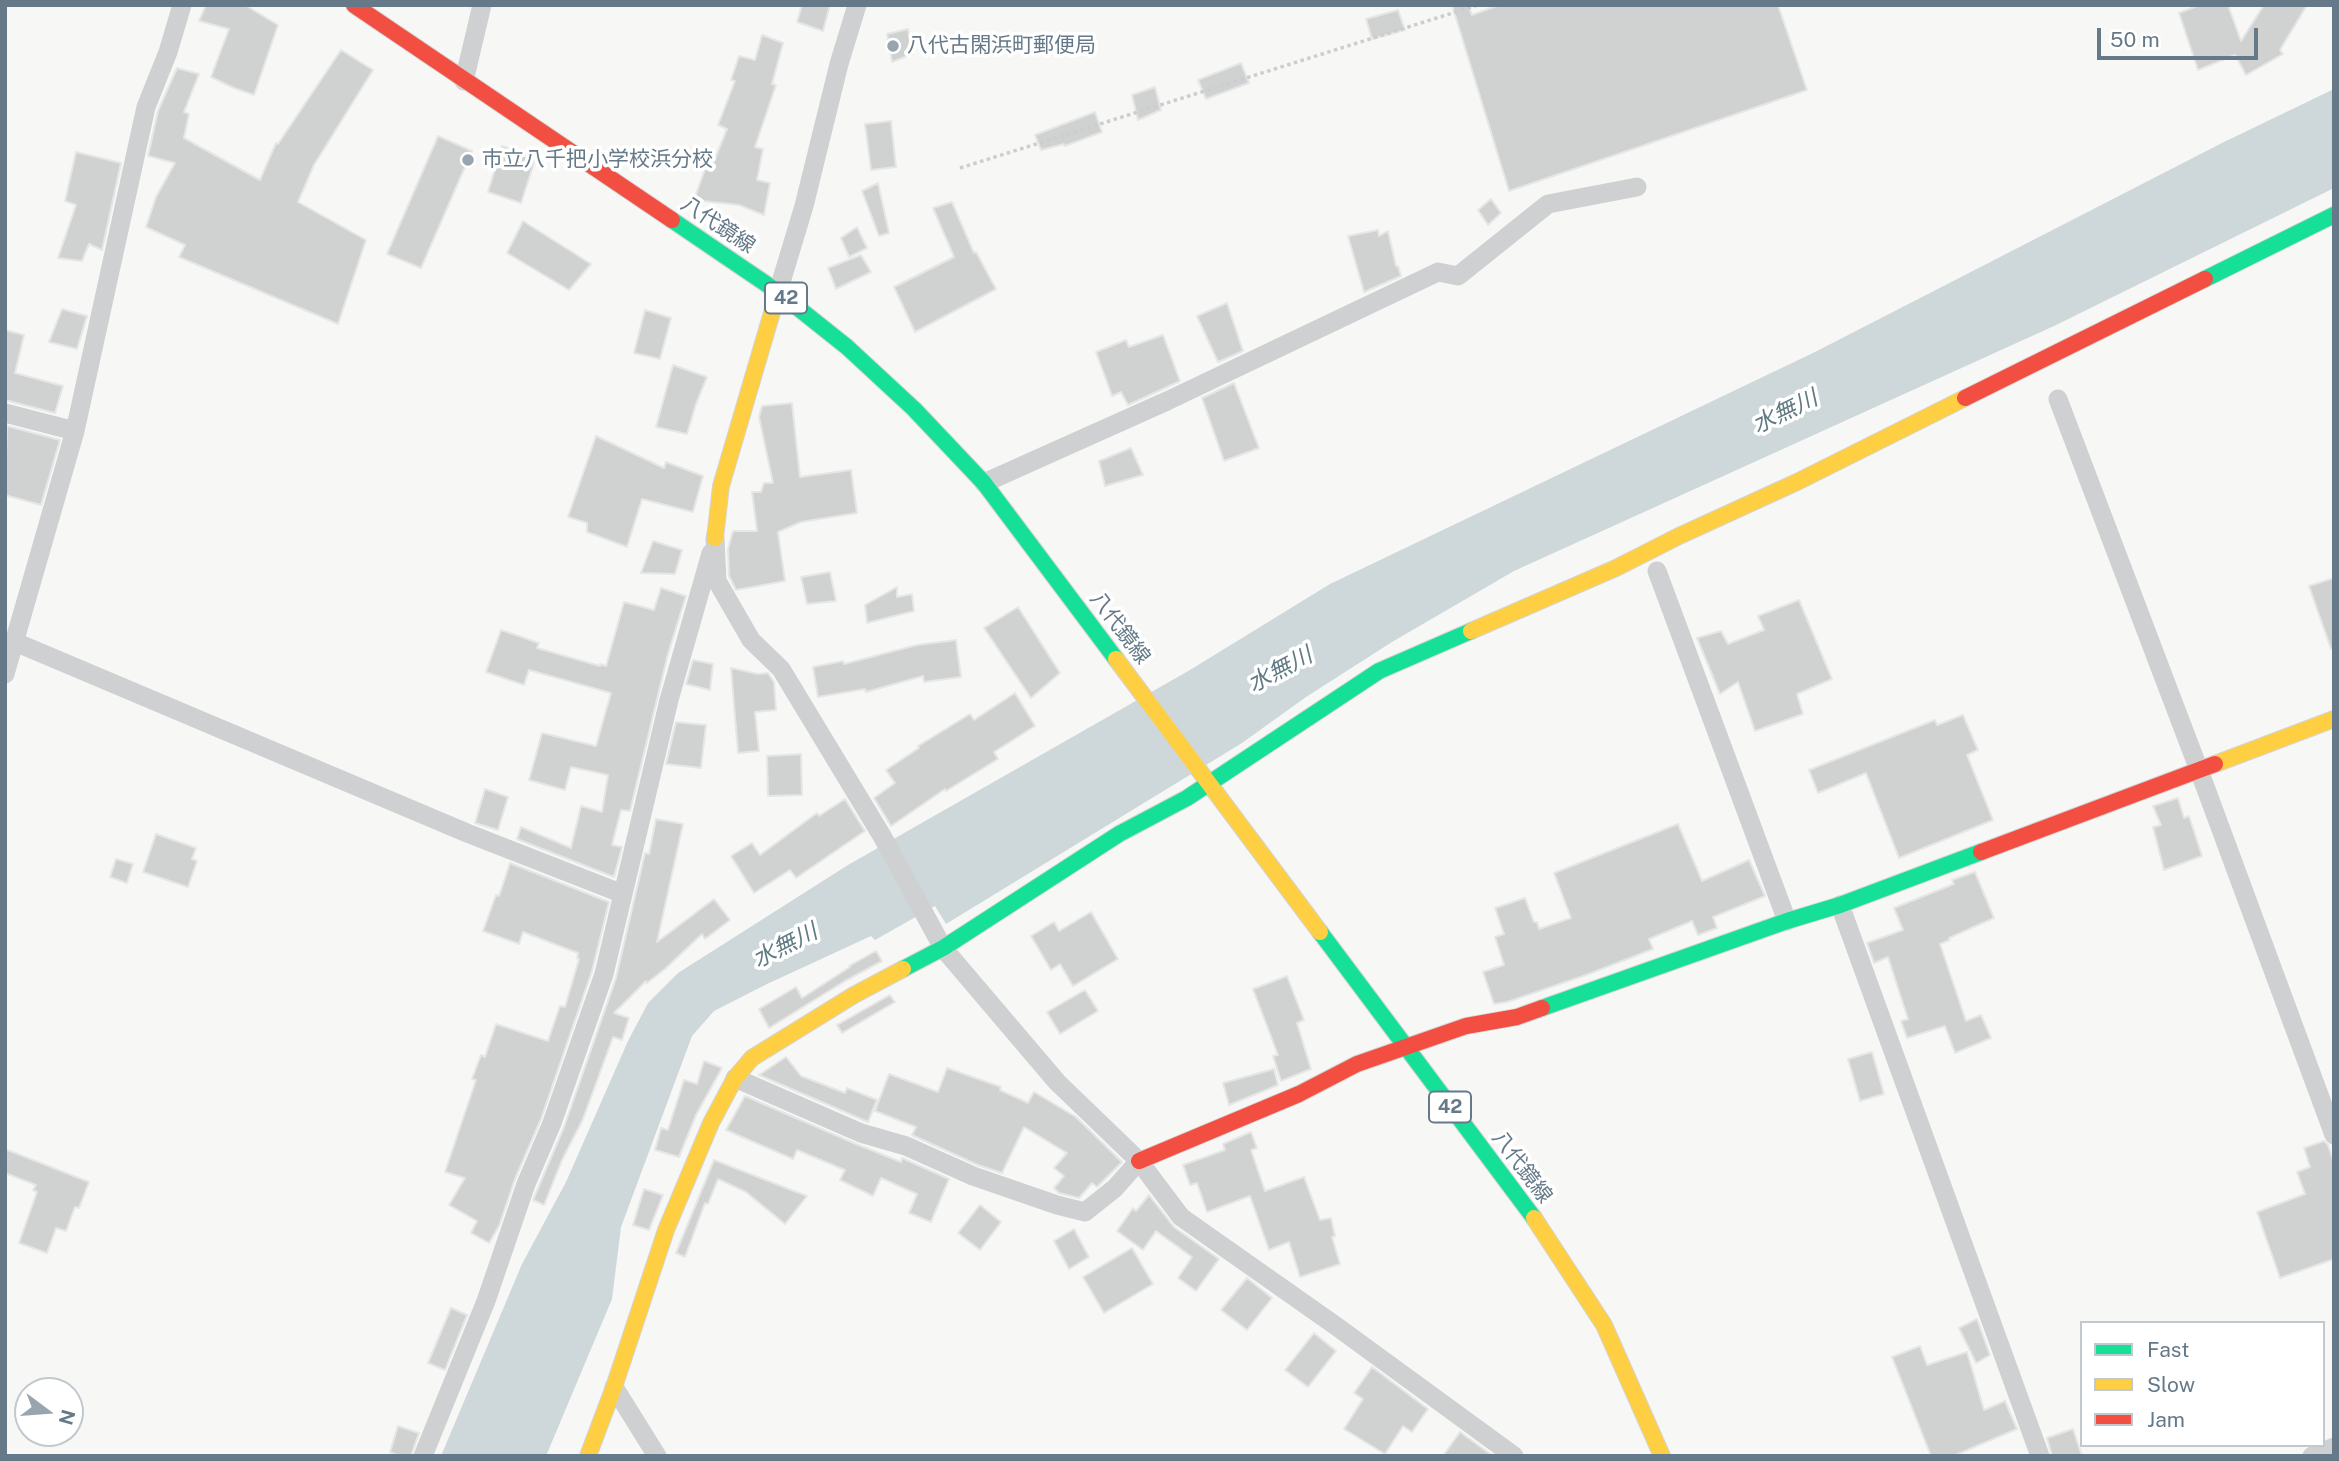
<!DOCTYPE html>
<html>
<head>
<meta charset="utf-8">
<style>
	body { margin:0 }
	#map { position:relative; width:2339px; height:1461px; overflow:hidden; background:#f7f7f6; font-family:"Public Sans",sans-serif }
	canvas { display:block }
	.frame { position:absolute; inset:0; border:7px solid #657988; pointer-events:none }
	.legend { position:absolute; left:2080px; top:1321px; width:245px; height:126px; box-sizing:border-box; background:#fff; border:2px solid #c1c9cf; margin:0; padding:9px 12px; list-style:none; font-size:21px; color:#657988 }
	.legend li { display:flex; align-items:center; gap:14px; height:35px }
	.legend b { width:35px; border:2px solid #c1c9cf }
	.north { position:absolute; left:14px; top:1377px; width:70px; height:70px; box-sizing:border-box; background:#fff; border:2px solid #c1c9cf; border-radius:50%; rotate:106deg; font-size:19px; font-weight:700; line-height:28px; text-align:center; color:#657988 }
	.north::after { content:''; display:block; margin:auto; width:24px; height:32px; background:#98a5ae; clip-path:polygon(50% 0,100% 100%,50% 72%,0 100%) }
	.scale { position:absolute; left:2097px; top:28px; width:161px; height:32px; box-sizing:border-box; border:4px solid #657988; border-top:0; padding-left:9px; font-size:21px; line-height:24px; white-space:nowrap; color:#657988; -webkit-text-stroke:5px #fff; paint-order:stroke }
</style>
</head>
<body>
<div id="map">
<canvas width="2339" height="1461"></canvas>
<div class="frame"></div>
<ul class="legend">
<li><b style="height:9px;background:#16e098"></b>Fast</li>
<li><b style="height:9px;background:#ffcf43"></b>Slow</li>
<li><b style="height:9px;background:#f24e42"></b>Jam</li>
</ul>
<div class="north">N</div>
<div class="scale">50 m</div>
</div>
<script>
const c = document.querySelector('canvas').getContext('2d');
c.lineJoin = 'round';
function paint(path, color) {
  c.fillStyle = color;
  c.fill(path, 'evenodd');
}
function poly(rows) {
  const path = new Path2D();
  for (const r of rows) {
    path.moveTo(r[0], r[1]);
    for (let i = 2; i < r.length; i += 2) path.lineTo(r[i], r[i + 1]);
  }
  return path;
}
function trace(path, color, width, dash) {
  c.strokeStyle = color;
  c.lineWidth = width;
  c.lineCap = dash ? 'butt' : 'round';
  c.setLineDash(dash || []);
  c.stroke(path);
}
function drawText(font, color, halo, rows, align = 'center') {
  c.font = font + ' "Public Sans","Noto Sans JP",sans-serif';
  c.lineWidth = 7;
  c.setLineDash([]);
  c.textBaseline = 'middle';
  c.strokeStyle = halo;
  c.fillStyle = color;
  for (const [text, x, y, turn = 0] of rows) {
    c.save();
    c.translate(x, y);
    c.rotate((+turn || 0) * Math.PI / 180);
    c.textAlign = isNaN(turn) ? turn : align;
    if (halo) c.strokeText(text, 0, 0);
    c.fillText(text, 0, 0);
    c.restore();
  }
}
paint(poly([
	[2334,89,2334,188,2054,326,1514,571,1392,642,1306,697,1242,743,946,924,935,906,875,940,871,936,767,984,714,1011,692,1036,621,1227,612,1299,546,1456,441,1456,522,1264,566,1182,628,1041,648,1003,678,973,848,865,1190,670,1330,584,1815,352,2222,143]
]), '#ced7d9');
const building = poly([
	[206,5,245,5,278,25,254,95,234,88,211,77,229,29,199,21,206,5],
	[802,5,830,5,823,31,797,22,802,5],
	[1452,5,1468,5,1472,15,1499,5,1778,5,1807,90,1509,191,1452,5],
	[2200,5,2228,5,2241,41,2264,5,2307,5,2280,50,2283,54,2246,75,2235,55,2198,70,2179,13,2200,5],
	[1398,10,1405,30,1372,39,1366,19,1398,10],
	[908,29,913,54,892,62,887,34,908,29],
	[762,35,783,43,772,84,776,85,755,147,763,149,757,180,770,183,764,215,739,205,694,200,705,169,710,171,727,129,718,125,735,81,731,80,739,56,755,60,762,35],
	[341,50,373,70,314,165,298,202,366,240,338,324,179,257,185,245,146,227,156,197,175,163,148,156,158,111,177,68,199,74,184,112,189,114,184,138,260,180,276,143,278,144,341,50],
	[1241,63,1249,83,1206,99,1198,80,1241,63],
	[1155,87,1161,110,1138,120,1132,95,1155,87],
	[1095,112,1102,132,1065,146,1064,144,1041,150,1035,135,1095,112],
	[891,121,896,167,871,170,865,124,891,121],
	[438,136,472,151,421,268,387,254,438,136],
	[502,146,536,157,521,203,488,192,502,146],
	[76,152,121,163,102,250,89,244,82,261,58,258,76,205,65,201,76,152],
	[878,183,889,233,879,236,862,191,878,183],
	[1491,199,1501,213,1488,225,1478,210,1491,199],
	[952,202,974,253,976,252,996,289,915,332,894,287,954,257,933,208,952,202],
	[523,221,591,264,569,290,507,253,523,221],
	[857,227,867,248,849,257,841,238,857,227],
	[1378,230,1379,236,1388,231,1396,266,1398,266,1401,276,1364,292,1348,236,1378,230],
	[861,255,871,272,836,289,828,268,861,255],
	[1227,303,1243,351,1218,362,1197,316,1227,303],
	[62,309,87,316,77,349,49,342,62,309],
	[645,310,671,318,660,359,634,353,645,310],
	[5,330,24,335,15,373,63,386,55,413,5,400,5,330],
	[1163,335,1180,381,1128,405,1121,392,1112,396,1096,352,1126,340,1129,347,1163,335],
	[673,365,707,377,696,404,687,434,656,427,673,365],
	[1234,383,1259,448,1224,461,1202,398,1234,383],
	[792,403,800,477,851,470,857,513,801,522,778,532,785,581,736,590,729,576,728,549,733,531,757,531,752,492,761,492,764,483,773,483,759,417,762,406,792,403],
	[7,426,60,440,41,505,5,495,7,426],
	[596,436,664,468,666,462,703,476,693,512,642,499,627,547,587,532,587,523,568,517,596,436],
	[1131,448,1143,475,1105,486,1099,461,1131,448],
	[653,541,682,550,675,574,641,573,653,541],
	[830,572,836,601,807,604,801,577,830,572],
	[2334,578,2334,648,2331,649,2309,586,2334,578],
	[897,587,897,597,912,594,914,611,867,623,865,605,897,587],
	[661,588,686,596,668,654,630,811,621,810,612,845,622,847,614,877,517,839,521,827,571,848,581,806,602,812,608,775,571,767,565,790,529,780,542,733,596,746,611,693,529,670,524,685,486,672,501,630,539,643,537,648,600,666,600,664,606,666,624,602,654,610,661,588],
	[1799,600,1832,679,1797,694,1803,714,1755,731,1738,682,1720,694,1697,638,1721,631,1728,644,1764,630,1758,616,1799,600],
	[1018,607,1060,673,1031,698,984,628,1018,607],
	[956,640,961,677,924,682,923,676,866,692,865,689,818,697,813,667,843,661,844,664,917,645,956,640],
	[693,660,713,664,710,690,686,684,693,660],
	[731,668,758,674,768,673,774,682,776,710,755,712,759,751,738,753,731,668],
	[1015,693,1035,726,994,752,998,759,946,791,945,789,891,826,874,798,895,783,886,770,919,748,918,746,970,714,974,720,1015,693],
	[1963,715,1978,750,1967,755,1993,820,1899,858,1866,773,1818,793,1809,770,1935,720,1937,725,1963,715],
	[676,722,706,725,701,768,666,764,676,722],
	[801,754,802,795,768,796,767,756,801,754],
	[485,789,508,797,498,830,475,823,485,789],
	[2178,798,2184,818,2189,816,2202,856,2164,870,2153,827,2161,825,2153,806,2178,798],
	[845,799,865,831,796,878,790,870,754,893,731,856,752,843,760,855,817,813,819,816,845,799],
	[656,819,683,824,657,942,714,899,730,920,705,939,702,934,665,969,647,983,646,981,614,1013,629,1018,622,1040,613,1037,583,1119,562,1160,544,1205,533,1200,564,1127,616,978,645,853,649,854,656,819],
	[1678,824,1702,881,1749,860,1765,896,1713,917,1717,928,1698,935,1692,921,1649,939,1653,949,1586,975,1507,1002,1494,1004,1483,972,1504,965,1495,937,1504,934,1495,908,1525,898,1534,922,1537,922,1539,929,1571,918,1554,873,1678,824],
	[156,834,196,848,192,859,197,861,188,887,143,872,156,834],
	[116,859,133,864,127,883,110,877,116,859],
	[510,863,609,902,592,971,541,1119,515,1179,499,1226,489,1243,471,1233,477,1221,449,1205,465,1178,445,1172,476,1080,472,1079,481,1055,485,1057,496,1024,548,1041,560,1006,565,1007,579,959,577,958,578,953,523,932,519,944,483,931,496,895,499,896,510,863],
	[1975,872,1994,918,1949,938,1950,940,1940,944,1966,1021,1981,1015,1991,1038,1955,1053,1945,1026,1907,1038,1901,1021,1908,1019,1888,957,1874,963,1867,943,1903,930,1894,908,1954,884,1952,880,1975,872],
	[1091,912,1118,959,1073,986,1060,964,1051,970,1031,936,1054,922,1059,931,1091,912],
	[876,951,882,961,845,981,769,1028,759,1009,796,987,802,998,850,967,849,966,876,951],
	[1287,976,1304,1020,1297,1023,1311,1069,1281,1081,1273,1056,1278,1055,1253,989,1287,976],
	[1085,990,1098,1011,1060,1034,1047,1012,1085,990],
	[890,995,895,1002,842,1033,837,1025,890,995],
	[1872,1052,1884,1094,1860,1101,1848,1059,1872,1052],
	[786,1057,801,1076,845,1093,847,1088,877,1100,868,1122,759,1075,786,1057],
	[704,1061,722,1068,696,1115,679,1157,655,1150,661,1128,668,1130,684,1080,697,1084,704,1061],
	[947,1068,1001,1087,1000,1090,1028,1103,1034,1092,1076,1117,1122,1162,1097,1187,1092,1183,1079,1198,1059,1193,1054,1188,1064,1176,1054,1168,1067,1153,1024,1127,1002,1173,978,1165,912,1135,916,1127,875,1111,889,1074,938,1092,947,1068],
	[1274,1069,1278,1085,1229,1105,1223,1083,1274,1069],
	[745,1096,856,1144,901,1162,902,1158,949,1179,931,1222,909,1213,917,1194,881,1178,873,1196,840,1180,845,1170,797,1150,793,1159,726,1130,745,1096],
	[1251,1132,1257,1148,1251,1150,1265,1191,1304,1177,1320,1220,1331,1218,1335,1236,1332,1237,1340,1264,1300,1277,1289,1242,1269,1250,1250,1196,1207,1212,1197,1183,1190,1185,1183,1165,1225,1150,1223,1144,1251,1132],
	[2324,1141,2328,1145,2334,1163,2334,1259,2280,1278,2257,1212,2305,1194,2297,1172,2310,1167,2304,1148,2324,1141],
	[5,1149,89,1182,79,1208,75,1207,66,1231,56,1228,47,1253,19,1243,37,1192,33,1190,36,1185,5,1173,5,1149],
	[714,1160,807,1196,785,1224,746,1192,718,1179,708,1204,705,1203,685,1257,676,1253,714,1160],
	[644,1189,663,1195,649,1230,633,1225,644,1189],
	[1149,1195,1174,1227,1219,1259,1196,1291,1178,1278,1192,1257,1156,1231,1143,1250,1117,1231,1133,1208,1136,1211,1149,1195],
	[980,1205,1001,1222,980,1250,958,1233,980,1205],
	[1074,1229,1089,1257,1069,1269,1054,1241,1074,1229],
	[1132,1248,1153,1284,1104,1313,1083,1277,1132,1248],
	[1247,1278,1272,1298,1247,1330,1221,1310,1247,1278],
	[451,1308,467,1315,445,1370,428,1363,451,1308],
	[1977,1319,1990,1355,1976,1363,1959,1328,1977,1319],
	[1314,1333,1336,1351,1308,1387,1285,1370,1314,1333],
	[1920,1346,1927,1365,1967,1352,1984,1410,2005,1401,2017,1429,1953,1456,1931,1456,1892,1357,1920,1346],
	[1372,1367,1428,1409,1412,1432,1403,1426,1385,1454,1344,1429,1363,1399,1354,1393,1372,1367],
	[398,1426,419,1433,411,1456,400,1456,390,1452,398,1426],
	[2073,1429,2082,1456,2052,1456,2047,1438,2073,1429],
	[1460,1432,1493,1456,1443,1456,1460,1432]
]);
paint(building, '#d0d2d2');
trace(building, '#e6e6e6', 2);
const fast = poly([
	[672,220,778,292,847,347,914,409,984,483,1116,659],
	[2205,279,2334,215],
	[1320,932,1534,1218],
	[903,969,943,948,1119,834,1187,798,1379,671,1471,631],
	[1542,1008,1787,921,1840,905,1981,852]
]);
const slow = poly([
	[715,538,721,486,778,292],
	[1471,631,1616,568,1679,536,1797,482,1965,398],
	[1116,659,1320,932],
	[2215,764,2334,719],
	[1534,1218,1604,1325,1662,1456],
	[588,1456,614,1387,666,1230,711,1123,735,1078,752,1058,854,995,903,969]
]);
const jam = poly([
	[354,5,672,220],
	[1965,398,2205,279],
	[1981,852,2215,764],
	[1139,1161,1299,1094,1357,1064,1466,1026,1517,1017,1542,1008]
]);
trace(fast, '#d3d5d5', 18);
trace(slow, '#d3d5d5', 18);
trace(jam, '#d3d5d5', 18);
trace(poly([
	[960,168,1478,5]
]), '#cccdce', 3.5, [3.5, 3.5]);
trace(poly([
	[464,81,482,5],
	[778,292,804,206,839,64,857,5],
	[2058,399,2199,770,2334,1135],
	[5,413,75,431],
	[984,483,1167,401,1438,272,1458,276,1548,204,1637,187],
	[715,538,717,581,751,640,781,669,882,836,943,948,1057,1082,1139,1161,1181,1217,1336,1326,1514,1456],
	[1657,571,1787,921],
	[15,642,467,833,623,894],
	[5,674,75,431,146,107,168,52,182,5],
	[1840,905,2040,1456],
	[735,1078,861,1133,906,1146,973,1176,1057,1205,1085,1212,1115,1188,1139,1161],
	[614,1387,657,1456],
	[423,1456,486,1301,526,1184,552,1123,604,974,669,700,711,553],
	[2312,1456,2334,1447]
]), '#cfd0d1', 19);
trace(fast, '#16e098', 16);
trace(slow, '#ffcf43', 16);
trace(jam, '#f24e42', 16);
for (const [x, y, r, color] of [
	[893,46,7,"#98a5ae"],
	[468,160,7,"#98a5ae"]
]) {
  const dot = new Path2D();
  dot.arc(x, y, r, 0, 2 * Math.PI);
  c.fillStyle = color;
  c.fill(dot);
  trace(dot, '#fff', 2.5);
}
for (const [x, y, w] of [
	[786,298,42],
	[1450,1107,42]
]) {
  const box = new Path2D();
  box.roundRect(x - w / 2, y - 15.5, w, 31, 5);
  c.fillStyle = '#fff';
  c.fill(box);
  trace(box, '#657988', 2);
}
drawText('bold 19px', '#657988', null, [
	["42",786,298],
	["42",1450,1107]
]);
drawText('21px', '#657988', '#fff', [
	["八代古閑浜町郵便局",907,46],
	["市立八千把小学校浜分校",482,160]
], 'left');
drawText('21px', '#657988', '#fff', [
	["八代鏡線",718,225,34],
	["八代鏡線",1120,628,53],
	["八代鏡線",1522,1167,53]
]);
drawText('italic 23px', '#607b84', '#fff', [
	["水無川",1785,412,-26],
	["水無川",1280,670,-28],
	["水無川",785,946,-27]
]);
</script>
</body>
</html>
